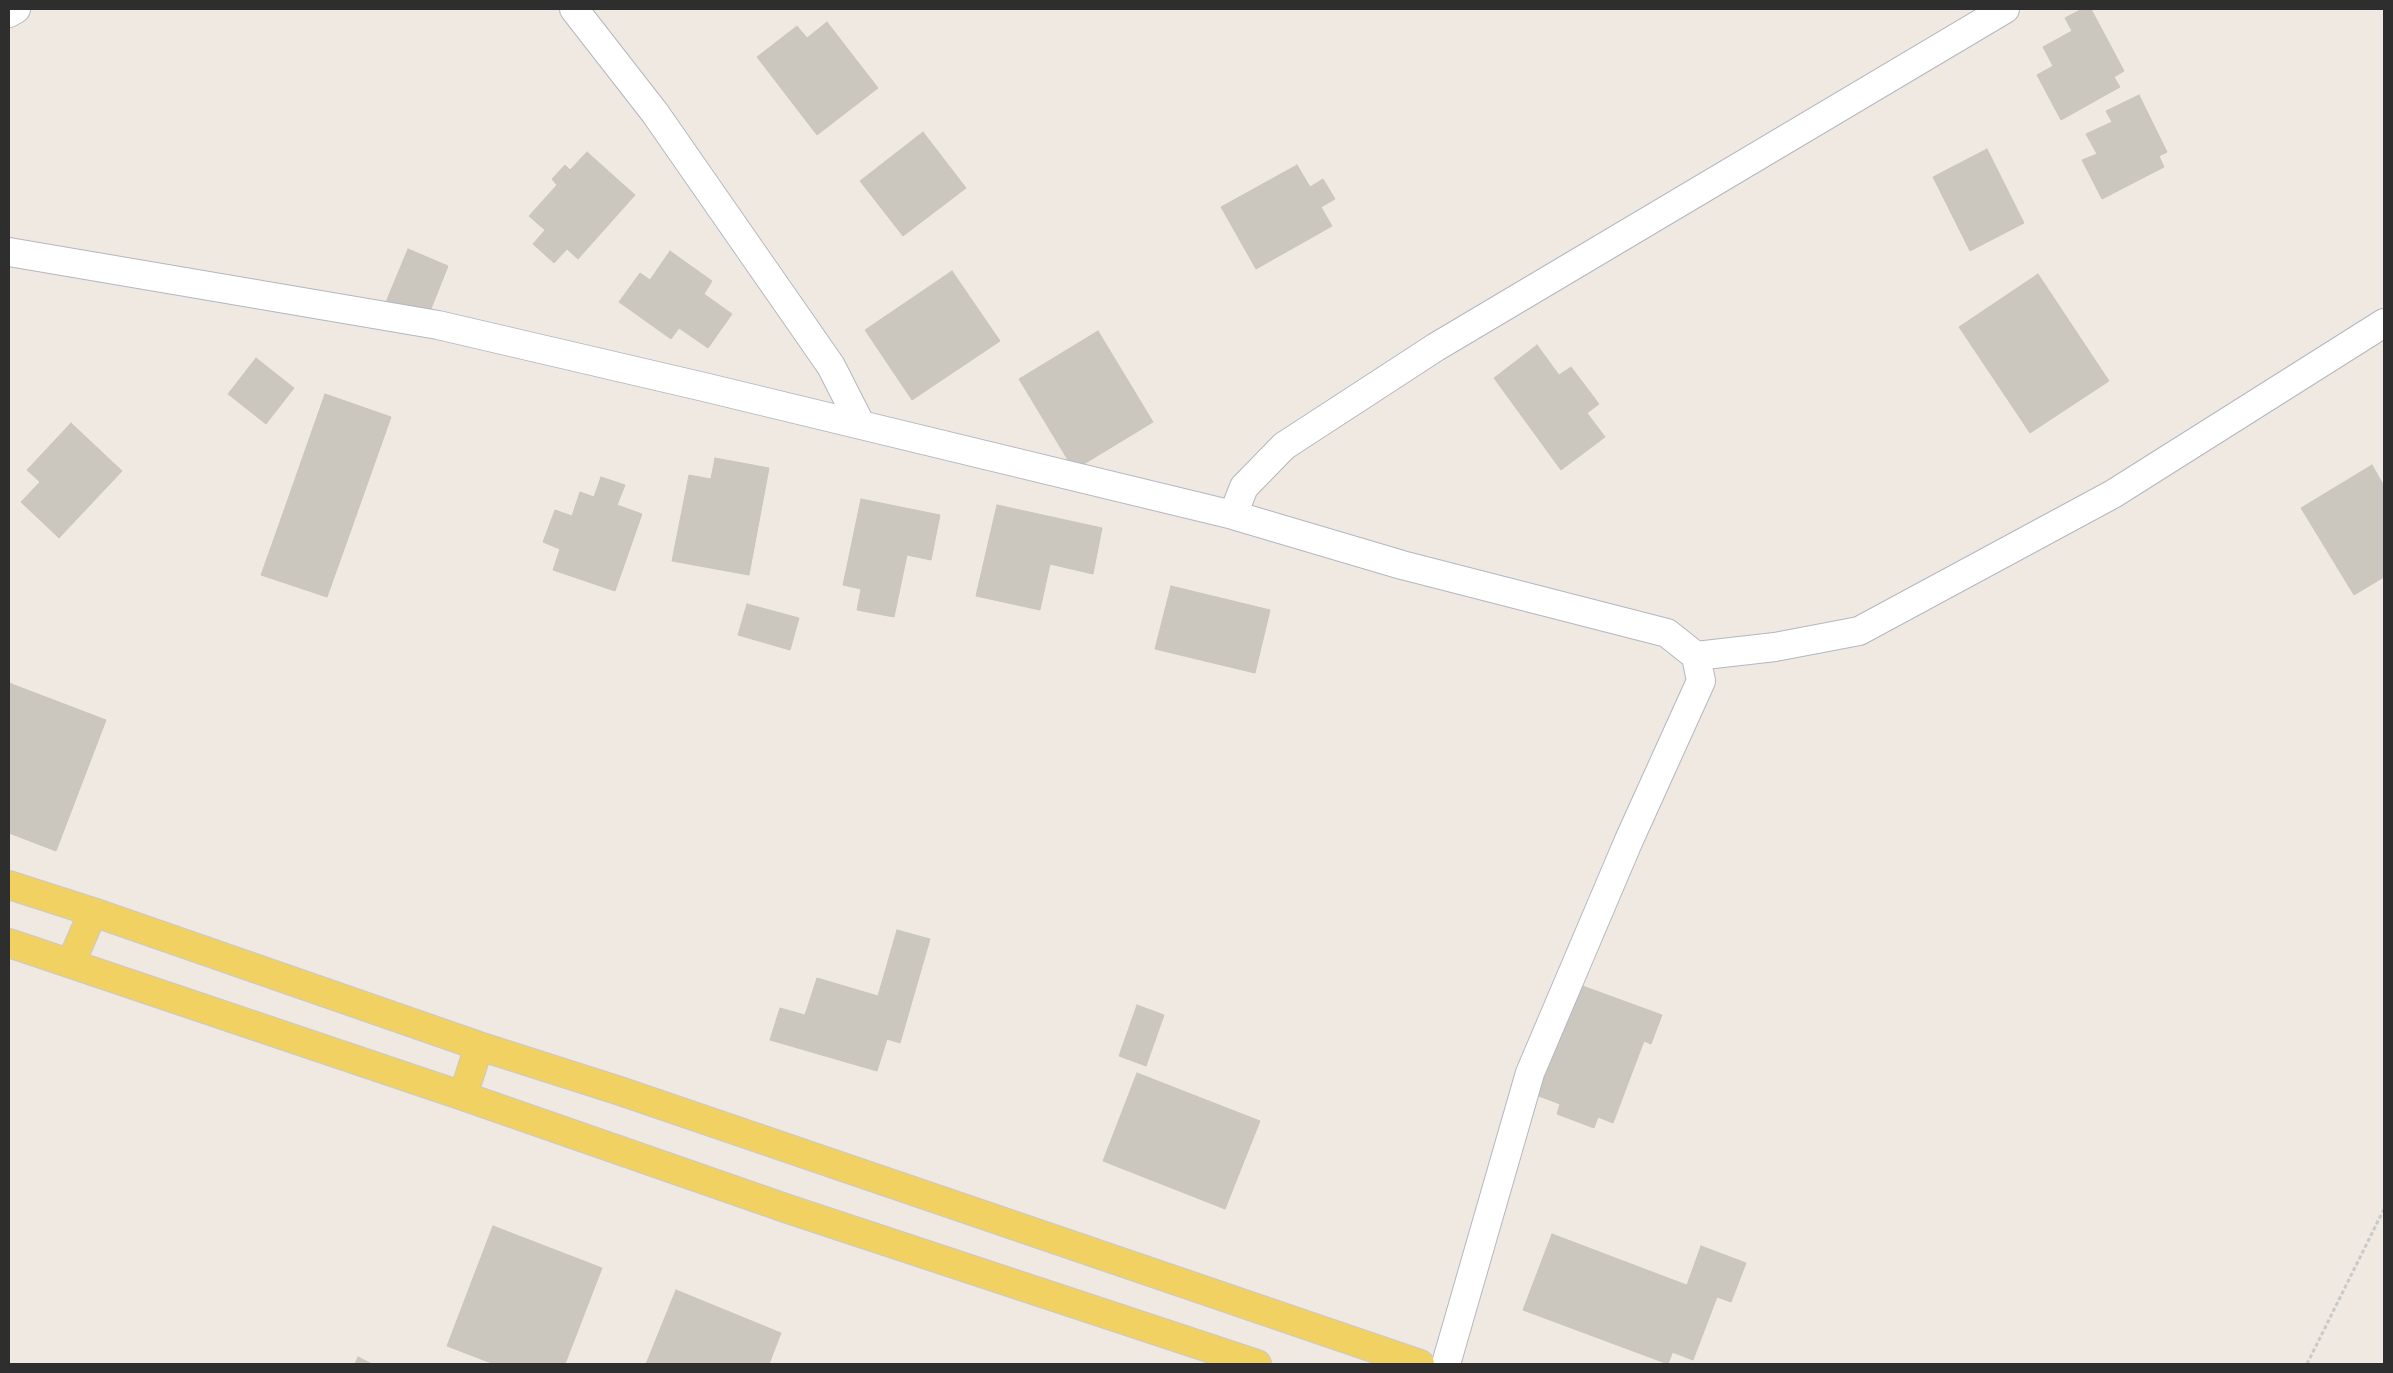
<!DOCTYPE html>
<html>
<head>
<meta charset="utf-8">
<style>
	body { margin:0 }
	#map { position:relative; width:2393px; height:1373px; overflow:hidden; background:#efe9e1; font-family:Figtree,sans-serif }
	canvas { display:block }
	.frame { position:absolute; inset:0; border:10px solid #2e2e2e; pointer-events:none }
</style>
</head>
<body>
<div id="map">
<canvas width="2393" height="1373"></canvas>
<div class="frame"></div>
</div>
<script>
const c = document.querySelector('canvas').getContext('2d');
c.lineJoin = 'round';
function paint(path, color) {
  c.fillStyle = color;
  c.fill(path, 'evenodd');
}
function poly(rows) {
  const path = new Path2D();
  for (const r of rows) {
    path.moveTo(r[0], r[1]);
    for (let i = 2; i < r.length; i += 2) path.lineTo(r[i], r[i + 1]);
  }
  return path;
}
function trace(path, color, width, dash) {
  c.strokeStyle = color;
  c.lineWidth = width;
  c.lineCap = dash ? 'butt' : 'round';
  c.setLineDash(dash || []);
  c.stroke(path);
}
const building = poly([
	[2082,9,2091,9,2124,71,2114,77,2120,87,2061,120,2037,75,2053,66,2043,47,2072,31,2065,18,2082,9],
	[827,22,878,88,817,135,757,57,797,26,807,38,827,22],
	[2139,95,2167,152,2159,156,2164,167,2102,199,2082,160,2097,154,2086,134,2112,122,2106,111,2139,95],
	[923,132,966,188,903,236,860,181,923,132],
	[1987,149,2024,223,1970,251,1933,177,1987,149],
	[587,152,635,195,578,259,567,249,554,263,533,244,545,230,529,216,557,185,552,179,565,165,570,170,587,152],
	[1297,165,1310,187,1323,179,1335,199,1321,207,1332,226,1256,269,1221,207,1297,165],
	[408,249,448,266,427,319,386,302,408,249],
	[670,251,712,281,704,294,732,314,708,348,679,328,671,339,619,302,640,273,650,280,670,251],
	[952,271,1000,341,912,400,865,330,952,271],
	[2038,274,2109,381,2030,433,1959,327,2038,274],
	[1098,331,1153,422,1074,470,1019,379,1098,331],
	[1537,345,1559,375,1571,367,1599,404,1587,413,1605,437,1561,470,1494,378,1537,345],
	[256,358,294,388,266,424,228,394,256,358],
	[325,394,391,417,347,541,281,519,325,394],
	[71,423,122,471,59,538,21,502,40,482,27,470,71,423],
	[715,458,769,468,749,575,672,561,689,475,711,479,715,458],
	[2372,465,2384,486,2384,577,2354,595,2301,508,2372,465],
	[601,477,625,485,617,505,642,514,615,591,553,570,560,549,543,542,555,510,572,516,580,492,594,497,601,477],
	[861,499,940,515,931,560,907,555,894,617,857,610,861,589,843,585,861,499],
	[997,505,1102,528,1093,574,1050,564,1040,610,976,596,997,505],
	[281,519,347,541,327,597,261,575,281,519],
	[1171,586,1270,610,1255,673,1155,649,1171,586],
	[747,604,799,618,790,650,738,635,747,604],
	[9,683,106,720,56,851,9,833,9,683],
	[897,930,930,939,900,1043,887,1039,877,1071,770,1040,780,1008,805,1015,817,978,878,996,897,930],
	[1577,984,1662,1015,1651,1044,1644,1041,1613,1123,1598,1117,1594,1128,1557,1114,1560,1104,1536,1095,1577,984],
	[1137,1005,1164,1015,1146,1066,1119,1056,1137,1005],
	[1137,1073,1260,1121,1225,1209,1103,1161,1137,1073],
	[493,1226,602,1268,565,1364,494,1364,447,1346,493,1226],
	[1552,1234,1697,1289,1668,1364,1523,1310,1552,1234],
	[1701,1246,1746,1263,1731,1302,1717,1297,1693,1360,1672,1352,1697,1289,1687,1285,1701,1246],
	[676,1290,781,1333,769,1364,646,1364,676,1290],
	[358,1357,372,1364,355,1364,358,1357]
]);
paint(building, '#cbc7bf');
trace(building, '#cbc5ba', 1);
const minor = poly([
	[574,9,655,113,831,366,861,425],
	[9,13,16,9],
	[9,252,438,325,704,387,1233,515,1402,565,1667,633,1696,656,1701,681,1629,840,1530,1073,1446,1364],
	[1233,515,1244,487,1284,446,1436,347,2005,9],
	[1696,656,1775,647,1859,631,2113,494,2384,323]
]);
const major = poly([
	[9,885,93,912,479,1046,620,1091,1420,1364],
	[9,943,463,1096,788,1209,1257,1364],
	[71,963,93,912],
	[463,1096,479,1046]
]);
trace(minor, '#b4b7c1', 30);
trace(major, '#c9c9c9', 30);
trace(poly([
	[2307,1364,2384,1209]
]), '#c9c9c9', 3, [4, 2.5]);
trace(minor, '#fff', 28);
trace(major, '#f2d163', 28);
</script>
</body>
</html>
